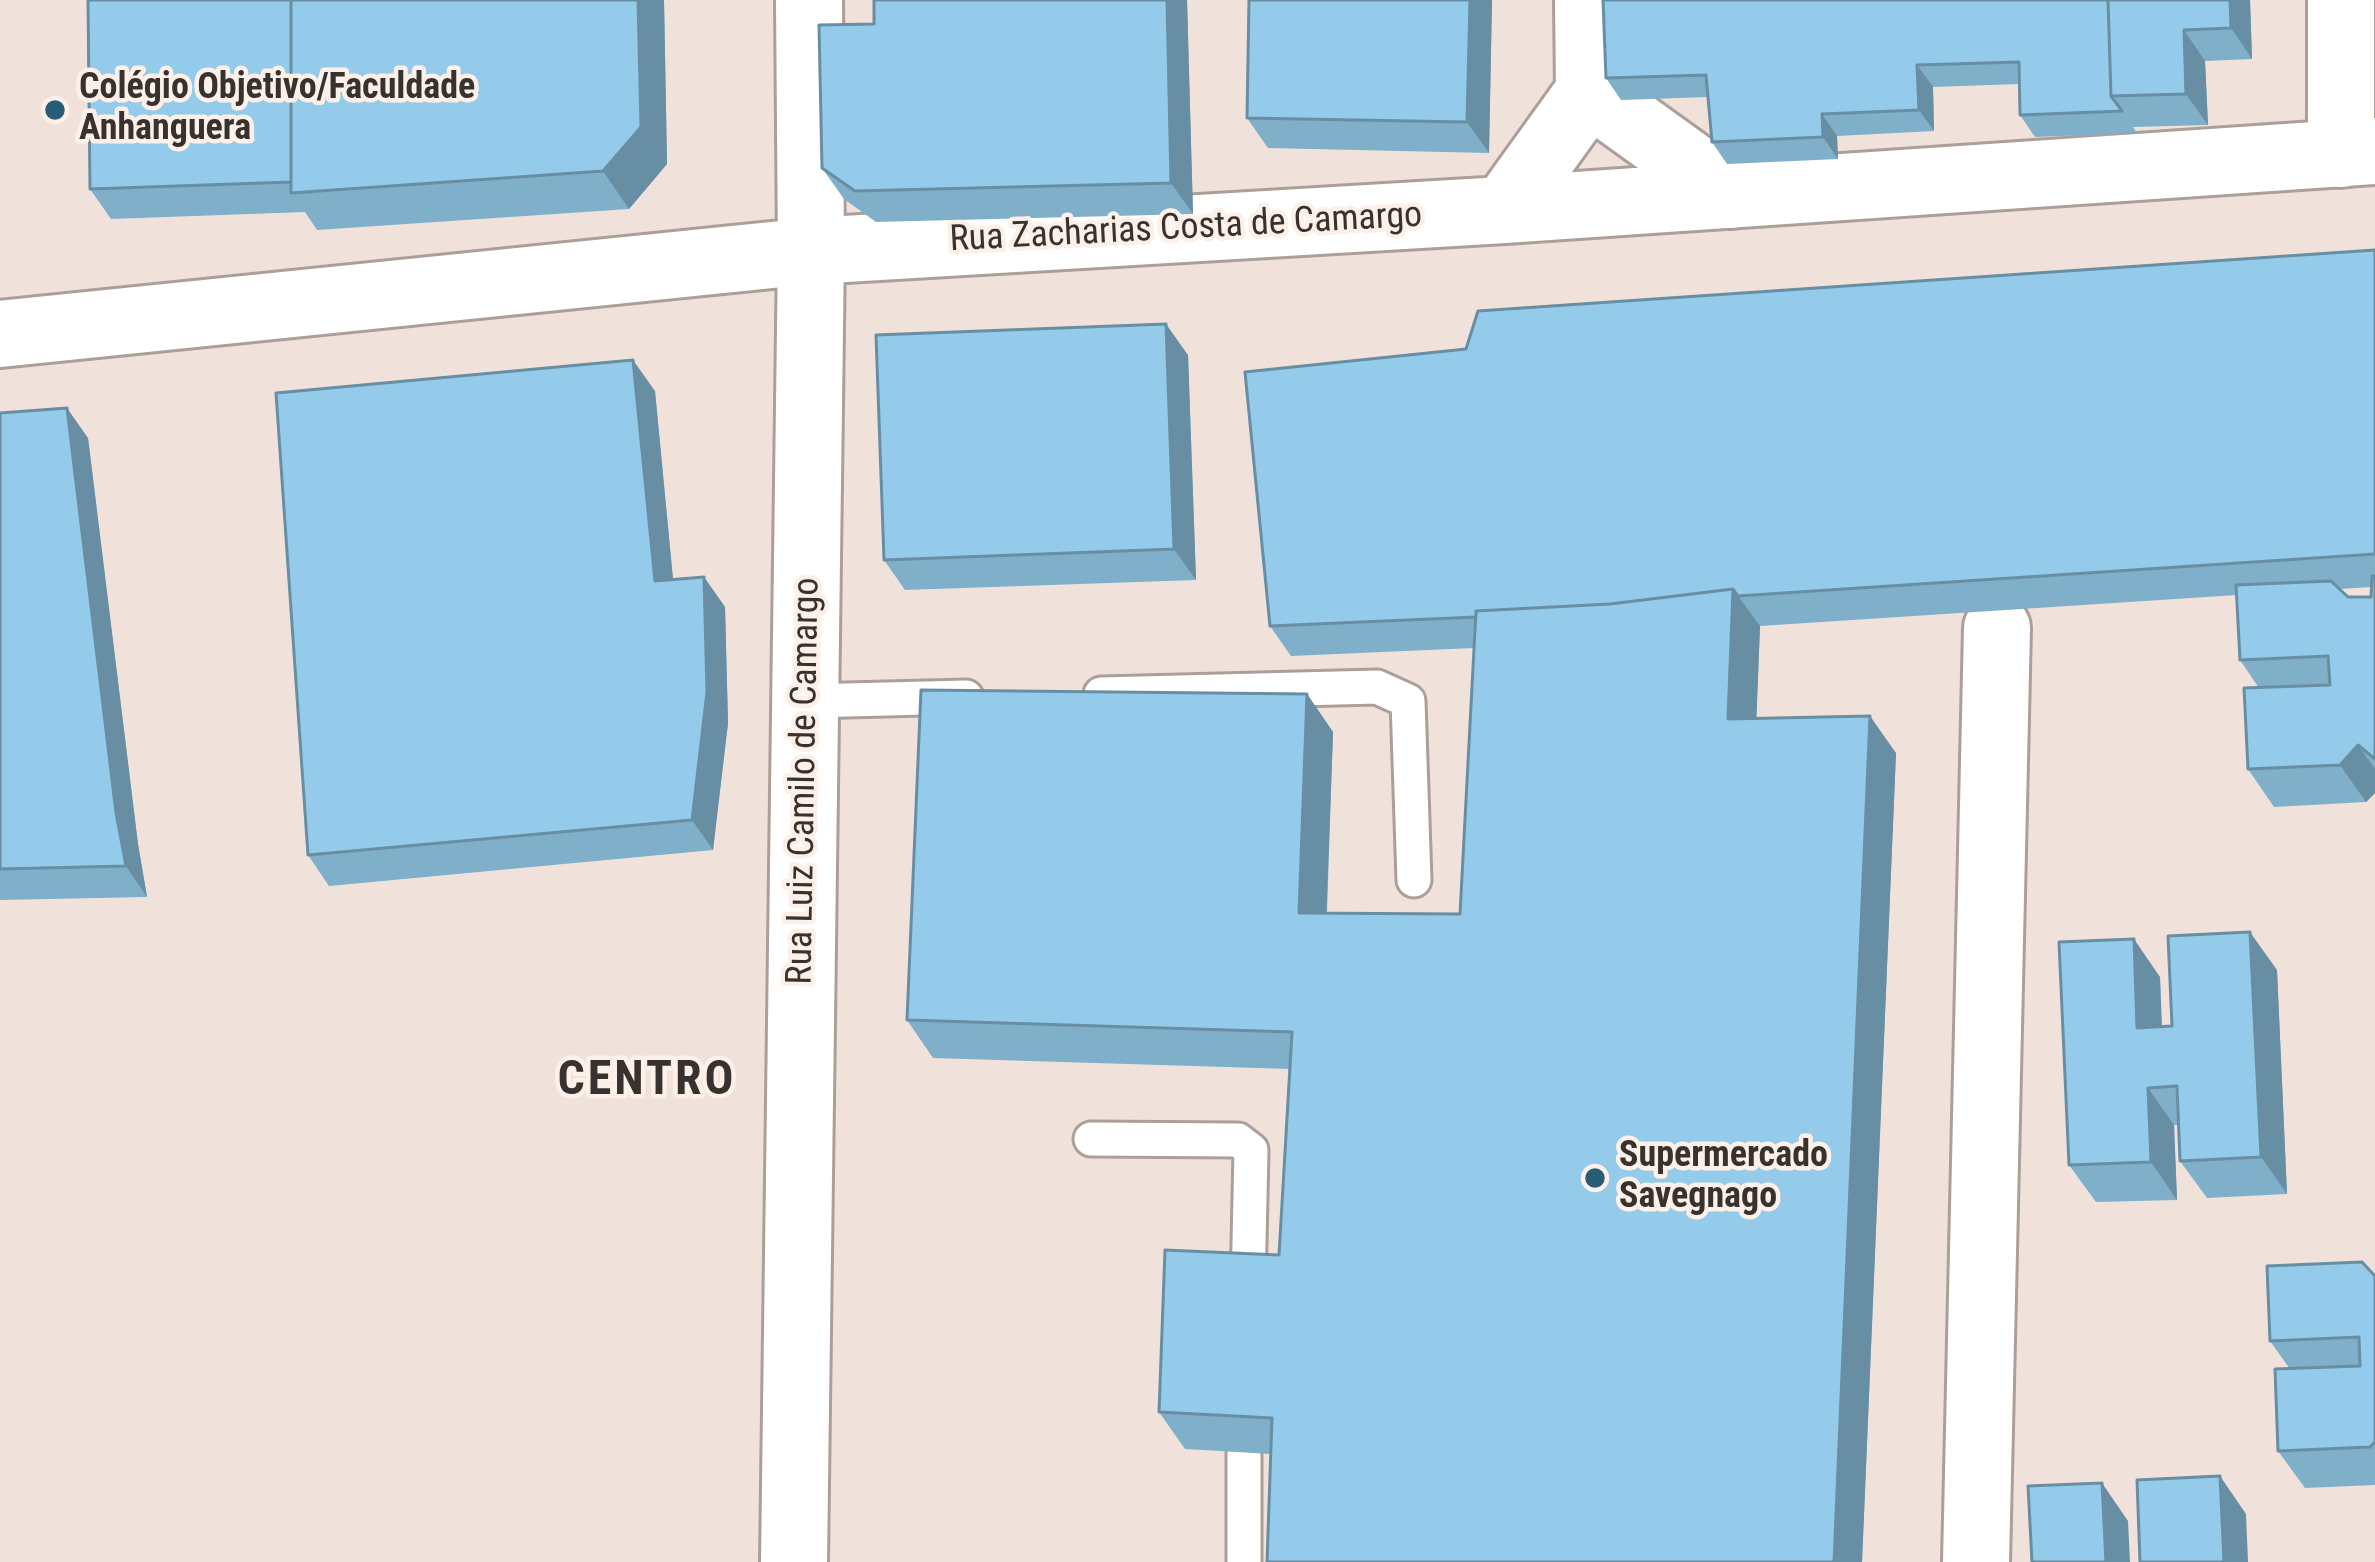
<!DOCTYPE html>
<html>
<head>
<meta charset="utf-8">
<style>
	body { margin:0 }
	canvas { display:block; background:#f0e2db }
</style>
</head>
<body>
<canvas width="2375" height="1562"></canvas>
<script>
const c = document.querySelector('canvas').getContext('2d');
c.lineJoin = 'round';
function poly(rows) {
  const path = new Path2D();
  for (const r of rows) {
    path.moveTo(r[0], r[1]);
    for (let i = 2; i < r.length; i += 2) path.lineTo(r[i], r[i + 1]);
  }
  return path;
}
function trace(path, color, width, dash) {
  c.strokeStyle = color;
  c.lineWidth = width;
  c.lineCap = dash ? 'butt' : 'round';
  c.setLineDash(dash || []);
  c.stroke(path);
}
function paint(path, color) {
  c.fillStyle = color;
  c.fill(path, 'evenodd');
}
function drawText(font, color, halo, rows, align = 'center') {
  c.font = font + ' "Roboto Condensed",sans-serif';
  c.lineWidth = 9;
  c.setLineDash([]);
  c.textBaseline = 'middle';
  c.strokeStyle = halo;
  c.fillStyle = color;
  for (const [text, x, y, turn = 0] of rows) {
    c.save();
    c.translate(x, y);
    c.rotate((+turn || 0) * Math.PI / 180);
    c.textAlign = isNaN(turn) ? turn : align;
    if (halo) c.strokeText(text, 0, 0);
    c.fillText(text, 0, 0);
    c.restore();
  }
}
const service = poly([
	[1101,694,1377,687,1408,701,1414,880],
	[806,701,966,697],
	[1091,1139,1238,1140,1251,1150,1248,1290],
	[1244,1453,1244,1562]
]);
const minor = poly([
	[2341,0,2341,154],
	[794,1562,811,251],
	[1976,1562,1997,628]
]);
const primary = poly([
	[809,0,811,251],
	[1589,92,1732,195],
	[1504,210,1589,92,1588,0],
	[0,334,811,251,1504,210,2375,151]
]);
trace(service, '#ac9f98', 39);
trace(minor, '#ac9f98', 72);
trace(primary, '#ac9f98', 72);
trace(service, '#fff', 33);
trace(minor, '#fff', 66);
trace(primary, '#fff', 66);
paint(poly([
	[88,0,664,0,667,164,629,209,317,230,305,212,111,219,90,189],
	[1187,0,1193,214,876,222,844,199,822,168,874,24],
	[1249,0,1492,0,1489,153,1268,148,1247,118],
	[1603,0,2250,0,2252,59,2205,61,2208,125,2133,127,2137,133,2035,137,2020,115,2019,84,1933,87,1934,131,1837,136,1838,159,1727,164,1712,142,1708,97,1621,100,1606,78],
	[2375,250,2375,793,2366,802,2274,807,2248,769,2259,688,2240,660,2237,595,1760,626,1756,719,1896,753,1862,1562,1267,1562,1271,1454,1185,1449,1159,1412,1279,1255,1290,1069,933,1058,907,1020,1307,694,1333,732,1327,913,1460,914,1474,648,1291,656,1270,626,1466,349],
	[2371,587,2371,597,2348,597,2339,589],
	[1188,355,1196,580,905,590,884,560],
	[655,391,673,579,704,577,725,607,728,723,713,850,329,886,308,855],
	[0,413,88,438,138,844,147,897,0,900],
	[2277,970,2287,1194,2207,1198,2180,1161,2179,1125,2174,1125,2177,1200,2096,1202,2069,1165,2160,977,2162,1026,2172,1026],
	[2375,1276,2375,1485,2305,1488,2278,1451,2290,1369,2270,1341]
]), '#7fafc9');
paint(poly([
	[638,0,664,0,667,164,629,209,603,171],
	[1167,0,1187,0,1193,214,1171,183],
	[1470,0,1492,0,1489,153,1467,122],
	[2230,0,2250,0,2252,59,2231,28],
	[2184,30,2205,61,2208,125,2186,94],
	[1917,65,1933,87,1934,131,1919,110],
	[1822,114,1837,136,1838,159,1823,137],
	[1166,324,1188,355,1196,580,1174,549],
	[633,360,655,391,676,611,655,581],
	[67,408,88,438,138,844,147,897,126,866,116,813],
	[704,577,725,607,728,723,713,850,692,820],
	[1733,589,1760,626,1755,757,1728,719],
	[1307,694,1333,732,1325,951,1299,913],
	[1870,716,1896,753,1862,1562,1834,1562],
	[2358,745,2375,769,2375,793,2366,802,2340,765],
	[2250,932,2277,970,2287,1194,2261,1157],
	[2134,939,2160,977,2163,1065,2137,1028],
	[2148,1088,2174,1125,2177,1200,2151,1162],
	[2220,1476,2246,1514,2248,1562,2224,1562],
	[2102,1483,2128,1521,2130,1562,2106,1562]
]), '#688ea4');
const building = poly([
	[88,0,291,0,291,182,90,189,88,0],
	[291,0,638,0,641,127,603,171,291,193,291,0],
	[874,0,1167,0,1171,183,855,191,822,168,819,25,874,24,874,0],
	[1249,0,1470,0,1467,122,1247,118,1249,0],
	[1603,0,2108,0,2111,96,2122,111,2020,115,2019,62,1917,65,1919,110,1822,114,1823,137,1712,142,1706,75,1606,78,1603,0],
	[2108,0,2230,0,2231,28,2184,30,2186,94,2111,96,2108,0],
	[2375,250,2375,554,1738,596,1733,589,1610,604,1476,611,1476,617,1270,626,1245,372,1466,349,1478,311,2375,250],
	[1166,324,1174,549,884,560,876,335,1166,324],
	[633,360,655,581,704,577,707,692,692,820,308,855,276,393,633,360],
	[67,408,116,813,126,866,0,869,0,413,67,408],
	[2372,576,2375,576,2375,759,2358,745,2340,765,2248,769,2244,688,2330,685,2328,656,2240,660,2236,585,2331,581,2348,597,2371,597,2372,576],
	[1733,589,1728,719,1870,716,1834,1562,1267,1562,1272,1418,1159,1412,1165,1250,1279,1255,1292,1032,907,1020,921,690,1307,694,1299,913,1460,914,1476,611,1610,604,1733,589],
	[2250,932,2261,1157,2180,1161,2177,1086,2148,1088,2151,1162,2069,1165,2059,942,2134,939,2137,1028,2172,1026,2168,936,2250,932],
	[2362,1262,2375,1276,2375,1442,2370,1447,2278,1451,2275,1369,2360,1366,2359,1337,2270,1341,2267,1266,2362,1262],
	[2220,1476,2224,1562,2140,1562,2137,1480,2220,1476],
	[2102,1483,2106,1562,2032,1562,2028,1486,2102,1483]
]);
paint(building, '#94cbea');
trace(building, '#688ea4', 3);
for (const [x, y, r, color] of [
	[55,110,12,"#285d78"],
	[1595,1178,12,"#285d78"]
]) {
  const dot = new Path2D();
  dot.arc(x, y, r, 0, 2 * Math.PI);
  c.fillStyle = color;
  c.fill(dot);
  trace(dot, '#fdf0e8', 4.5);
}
drawText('bold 36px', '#37312f', '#fdf0e8', [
	["Colégio Objetivo/Faculdade",79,89],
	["Anhanguera",79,130],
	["Supermercado",1619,1157],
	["Savegnago",1619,1198]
], 'left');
drawText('36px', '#37312f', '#fdf0e8', [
	["Rua Zacharias Costa de Camargo",1186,229,-3],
	["Rua Luiz Camilo de Camargo",805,781,-89]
]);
c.letterSpacing = '3px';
drawText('bold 48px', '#37312f', '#fdf0e8', [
	["CENTRO",647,1082]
]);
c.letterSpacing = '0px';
</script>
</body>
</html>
